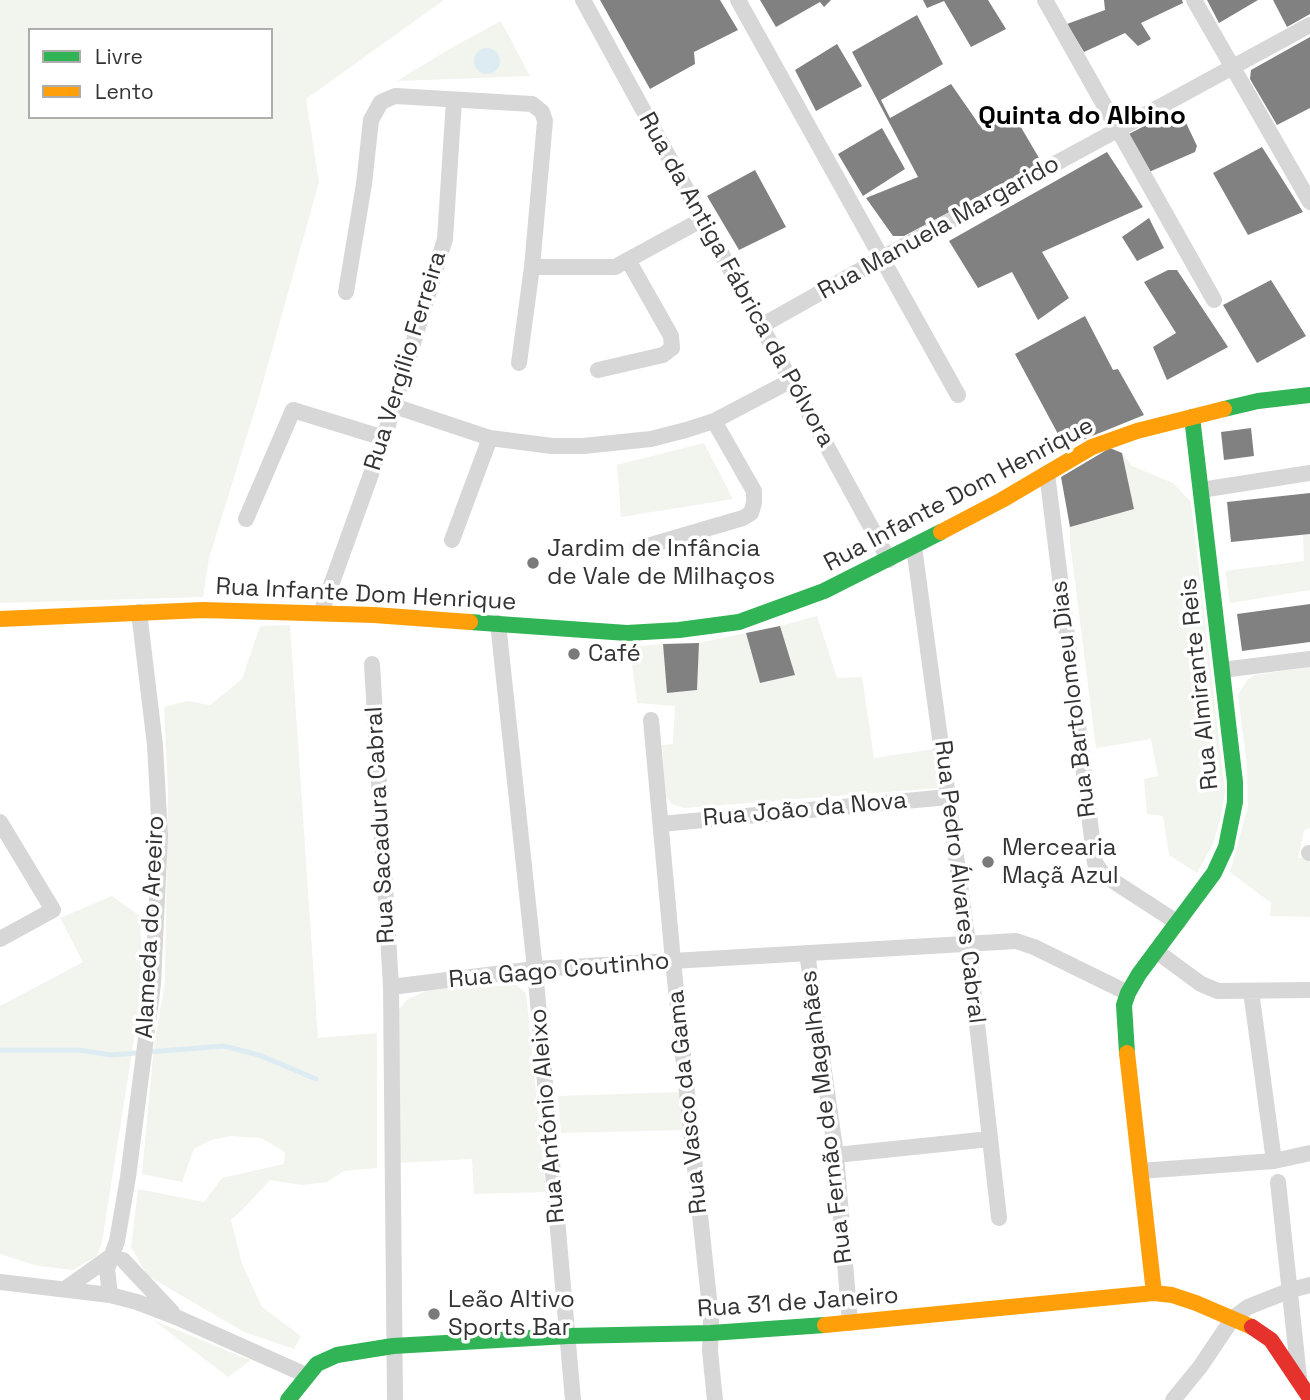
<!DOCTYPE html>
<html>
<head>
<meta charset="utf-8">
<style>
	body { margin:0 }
	#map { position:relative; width:1310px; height:1400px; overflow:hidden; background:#fff; font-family:"Space Grotesk",sans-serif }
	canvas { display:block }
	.legend { position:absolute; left:28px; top:28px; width:245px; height:91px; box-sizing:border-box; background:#fff; border:2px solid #adadad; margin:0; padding:9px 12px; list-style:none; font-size:21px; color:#333 }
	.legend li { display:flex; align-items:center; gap:14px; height:35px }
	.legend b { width:35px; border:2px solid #adadad }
</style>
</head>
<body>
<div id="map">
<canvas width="1310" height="1400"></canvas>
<ul class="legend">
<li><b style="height:9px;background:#30b455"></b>Livre</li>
<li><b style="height:9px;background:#ff9f0a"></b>Lento</li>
</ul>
</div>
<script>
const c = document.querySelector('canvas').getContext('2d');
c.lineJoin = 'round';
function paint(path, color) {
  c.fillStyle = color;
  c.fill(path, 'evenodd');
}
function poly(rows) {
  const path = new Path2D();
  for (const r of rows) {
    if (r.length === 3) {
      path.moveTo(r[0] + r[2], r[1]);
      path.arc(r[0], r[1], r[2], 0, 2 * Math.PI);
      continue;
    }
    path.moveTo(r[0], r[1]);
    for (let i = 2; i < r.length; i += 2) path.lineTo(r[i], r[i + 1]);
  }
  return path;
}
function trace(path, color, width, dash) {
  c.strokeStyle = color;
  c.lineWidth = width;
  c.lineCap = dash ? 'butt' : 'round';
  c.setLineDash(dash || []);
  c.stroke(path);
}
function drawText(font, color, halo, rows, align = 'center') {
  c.font = font + ' "Space Grotesk",sans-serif';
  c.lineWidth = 7;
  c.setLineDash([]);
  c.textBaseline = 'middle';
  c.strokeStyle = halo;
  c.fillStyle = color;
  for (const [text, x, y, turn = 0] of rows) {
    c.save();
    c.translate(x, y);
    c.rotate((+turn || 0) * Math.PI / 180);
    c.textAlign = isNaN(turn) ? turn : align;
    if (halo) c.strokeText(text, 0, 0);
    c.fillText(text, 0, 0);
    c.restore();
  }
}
paint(poly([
	[0,0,444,0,306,99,319,182,258,400,209,558,203,597,0,603],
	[30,30,271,30,271,117,30,117],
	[501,21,530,76,397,81,451,48],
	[704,443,733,499,621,517,617,465],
	[1122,453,1132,466,1173,483,1191,502,1225,790,1221,817,1213,844,1197,873,1169,855,1163,816,1147,814,1144,779,1158,776,1151,739,1096,748,1070,542,1070,527,1134,509],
	[1310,534,1310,590,1230,603,1225,571,1304,561,1303,535],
	[817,616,837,678,862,677,874,758,934,749,941,781,938,788,684,808,672,804,666,797,662,745,673,744,675,706,637,703,630,647,663,644,667,693,697,690,699,643,746,633,761,683,795,675,780,626],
	[290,625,318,1038,377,1033,377,1168,344,1171,327,1182,302,1185,270,1180,244,1208,231,1220,242,1264,262,1307,301,1336,294,1349,244,1332,148,1276,131,1247,138,1189,204,1202,222,1178,284,1164,285,1152,261,1138,231,1136,211,1140,194,1149,182,1182,142,1174,154,1046,165,981,168,790,164,707,187,701,210,705,242,679,260,626],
	[1310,667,1310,828,1304,830,1298,858,1310,859,1310,917,1270,916,1271,903,1230,872,1248,806,1247,766,1238,695,1247,680,1255,675],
	[112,896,140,916,143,982,102,1242,97,1256,73,1270,38,1266,0,1254,0,1006,83,962,60,918],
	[516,985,526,993,546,1192,474,1194,472,1159,398,1163,397,1011,407,1000,430,989],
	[681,1092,686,1130,561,1133,558,1096],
	[153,1320,230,1352,251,1360,228,1377]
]), '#f1f5ed');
paint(poly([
	[487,61,13]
]), '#ddebf3');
trace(poly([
	[0,1050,79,1050,111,1055,224,1046,259,1055,316,1079]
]), '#ddebf3', 5);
paint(poly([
	[600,0,720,0,738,30,694,52,695,64,650,89],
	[760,0,831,0,824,7,820,2,776,27],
	[923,0,988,0,1006,29,971,47,944,1,927,8],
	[1104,0,1182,0,1183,3,1141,23,1151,39,1138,46,1125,33,1084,52,1067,24,1105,10],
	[1207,0,1258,0,1219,23],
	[1273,0,1310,0,1310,14,1287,27],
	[917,15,943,64,881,100,890,118,951,84,983,130,1012,112,1042,163,904,236,893,236,866,198,918,177,852,52],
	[1310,37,1310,108,1277,125,1250,79,1251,70],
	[837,44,862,86,816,111,795,70],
	[1179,108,1197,146,1195,152,1149,172,1127,135],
	[882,128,905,169,863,196,838,154],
	[1262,147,1303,212,1248,235,1213,173],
	[1107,152,1143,207,1042,252,1069,298,1038,320,1012,272,978,288,949,241],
	[755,170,786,227,739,250,707,196],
	[1149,218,1164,248,1137,261,1122,237],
	[1168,270,1177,270,1228,347,1167,380,1153,347,1176,333,1144,282],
	[1271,280,1306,336,1257,363,1223,305],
	[1085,316,1113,370,1118,369,1144,415,1065,447,1015,354],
	[1251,428,1254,456,1224,460,1221,432],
	[1110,448,1122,453,1134,509,1070,527,1061,477],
	[1310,493,1310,534,1231,542,1227,502],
	[1310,604,1310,642,1242,651,1237,614],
	[780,626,795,675,760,683,746,633],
	[699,643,697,690,667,693,663,644]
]), '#818181');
trace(poly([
	[583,0,889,560],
	[738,0,958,395],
	[1045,0,1214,300],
	[1194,0,1310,202],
	[532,267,615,267,703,219],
	[346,292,364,184,371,120,381,102,395,96,532,104,542,112,545,121,532,267,519,363],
	[761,326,882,258,1310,25],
	[598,370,663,355,672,348,671,336,628,260],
	[394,406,490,438,552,446,583,446,651,439,686,430,714,421,792,380],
	[1047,473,1095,863,1104,875,1178,923],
	[1201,490,1310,473],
	[246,519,293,410,384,438],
	[452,540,490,438],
	[914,547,968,944,999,1218],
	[637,549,743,518,751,513,754,503,754,491,714,421],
	[321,613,384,438,445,239,454,100],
	[498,623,535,969,573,1400],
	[372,664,391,987,395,1400],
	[1222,670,1310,659],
	[651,720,673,961,711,1318,710,1351,715,1400],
	[0,822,53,910,0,939],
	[661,824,948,797],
	[1309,853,1310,853],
	[1156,951,1201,984,1218,991,1310,990],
	[807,953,836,1155,850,1323],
	[391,987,535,969,1016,941,1034,947,1128,993],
	[1251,991,1274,1161],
	[836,1155,990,1139],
	[1140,1171,1274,1161,1310,1153],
	[1278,1182,1299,1377],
	[123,1260,172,1312],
	[0,1282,110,1295,137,1302,176,1317,306,1375],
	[65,1289,110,1257],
	[110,1295,107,1269,117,1241,128,1177,153,984,155,941,160,836,155,745,139,612],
	[1173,1400,1200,1367,1233,1318,1248,1307,1291,1290,1310,1285]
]), '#d7d7d7', 16);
trace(poly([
	[1224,409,1258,401,1310,395],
	[470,622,627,633,679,630,739,622,824,591,941,532],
	[1127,1053,1124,1005,1128,993,1139,974,1214,873,1226,847,1235,802,1235,782,1192,417],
	[288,1400,317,1364,337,1355,393,1346,568,1336,711,1333,825,1325]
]), '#30b455', 16);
trace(poly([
	[941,532,1002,500,1092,447,1137,431,1224,409],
	[0,619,203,610,374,615,470,622],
	[1127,1053,1154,1293],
	[825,1325,1154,1293,1172,1295,1196,1303,1252,1327]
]), '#ff9f0a', 16);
trace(poly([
	[1252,1327,1271,1340,1310,1398]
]), '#e5322d', 16);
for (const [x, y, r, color] of [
	[533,563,7,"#7a7a7a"],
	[574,654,7,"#7a7a7a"],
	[988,862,7,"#7a7a7a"],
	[434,1314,7,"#7a7a7a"]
]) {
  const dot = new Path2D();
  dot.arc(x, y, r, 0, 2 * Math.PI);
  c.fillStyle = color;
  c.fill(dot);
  trace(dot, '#fff', 2.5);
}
drawText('24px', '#333', '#fff', [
	["Rua Manuela Margarido",939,228,-29],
	["Rua da Antiga Fábrica da Pólvora",736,280,61],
	["Rua Vergílio Ferreira",406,361,-73],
	["Rua Infante Dom Henrique",959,495,-28],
	["Rua Infante Dom Henrique",366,595,3],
	["Rua Almirante Reis",1200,684,-96],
	["Rua Bartolomeu Dias",1074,699,-97],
	["Rua João da Nova",805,810,-5],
	["Rua Sacadura Cabral",381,825,-93],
	["Rua Pedro Álvares Cabral",959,882,83],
	["Alameda do Areeiro",151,927,-87],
	["Rua Gago Coutinho",559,971,-5],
	["Rua Vasco da Gama",688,1102,-96],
	["Rua António Aleixo",548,1116,-95],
	["Rua Fernão de Magalhães",827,1117,-97],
	["Rua 31 de Janeiro",798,1303,-4]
]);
drawText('24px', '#333', '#fff', [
	["Jardim de Infância",547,549],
	["de Vale de Milhaços",547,577],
	["Café",588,654],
	["Mercearia",1002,848],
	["Maçã Azul",1002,876],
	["Leão Altivo",448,1300],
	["Sports Bar",448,1328]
], 'left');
drawText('bold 26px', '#000', '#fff', [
	["Quinta do Albino",1082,117]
]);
</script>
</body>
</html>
